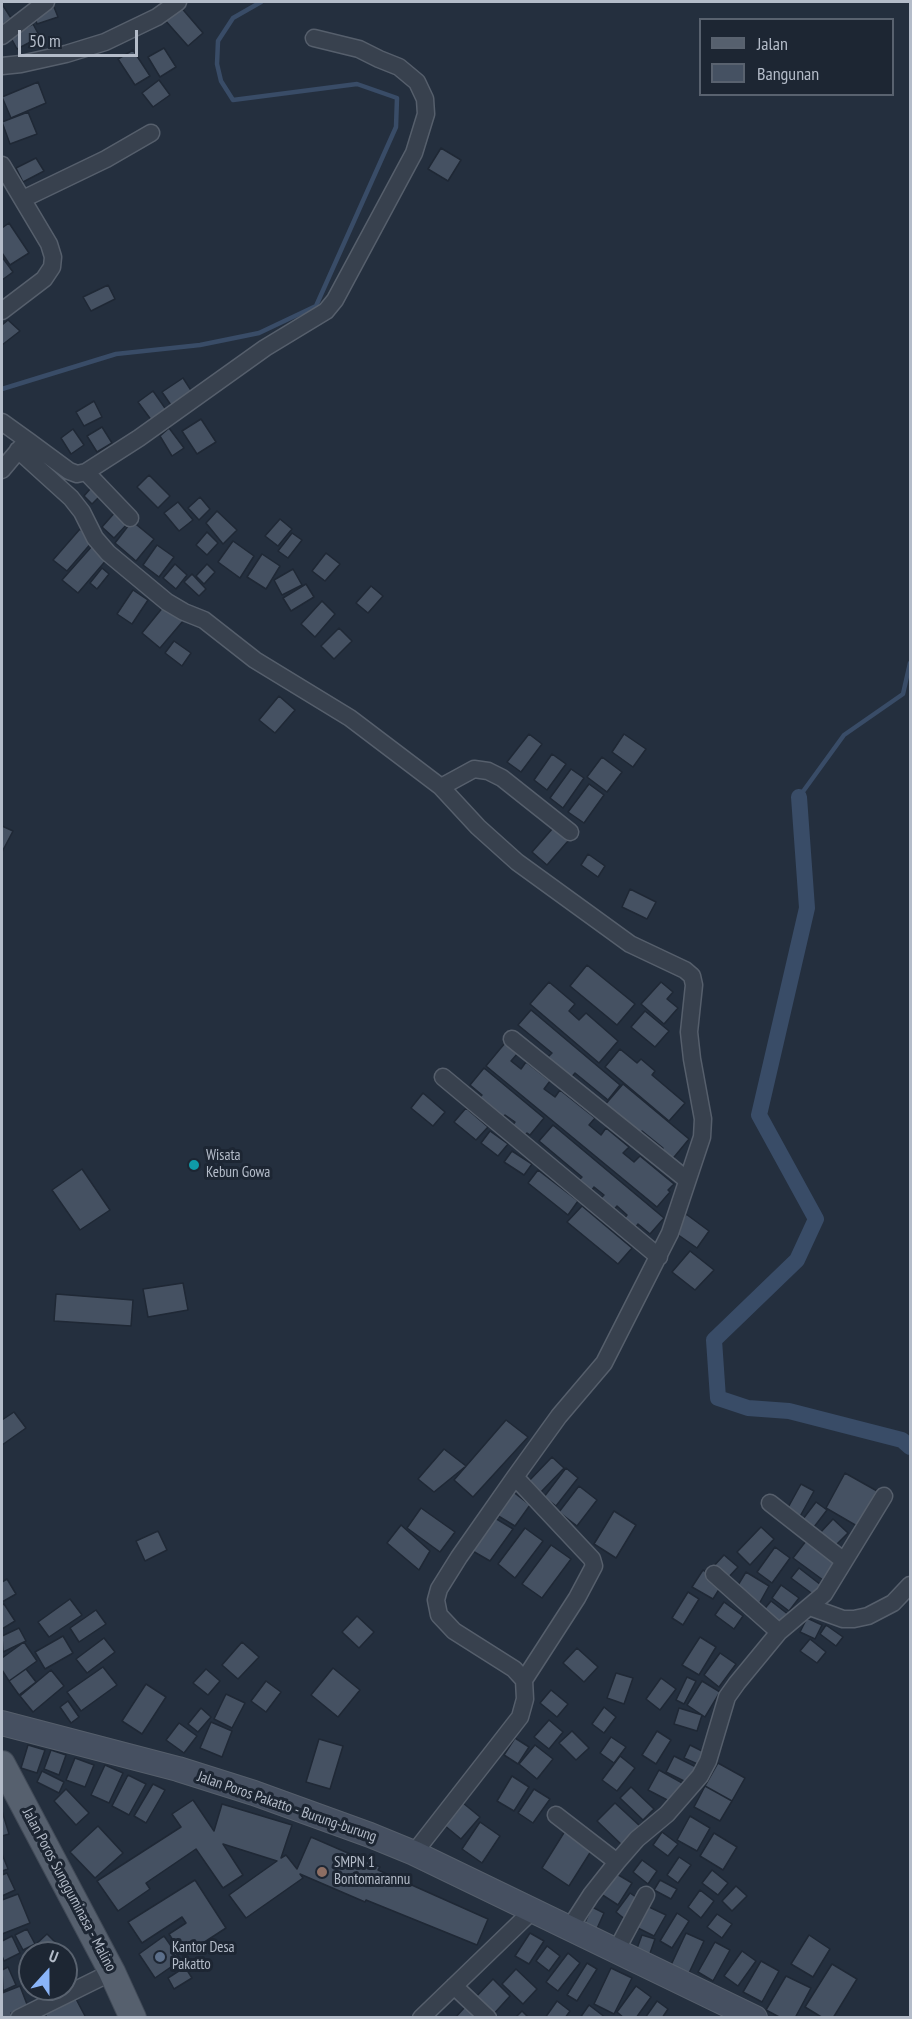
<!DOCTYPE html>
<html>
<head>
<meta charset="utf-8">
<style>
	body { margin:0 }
	#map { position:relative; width:912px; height:2019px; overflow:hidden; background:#242f3e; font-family:"PT Sans Narrow",sans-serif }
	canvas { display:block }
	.frame { position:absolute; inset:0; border:3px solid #b4bcc9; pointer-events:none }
	.legend { position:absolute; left:699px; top:18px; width:195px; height:78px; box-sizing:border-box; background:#1d2633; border:2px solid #59626f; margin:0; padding:8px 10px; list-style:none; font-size:18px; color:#b4bcc9 }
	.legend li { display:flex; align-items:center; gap:12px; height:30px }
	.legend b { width:30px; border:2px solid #59626f }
	.north { position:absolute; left:18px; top:1941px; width:60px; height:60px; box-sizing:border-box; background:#1d2633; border:2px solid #59626f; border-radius:50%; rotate:21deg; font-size:16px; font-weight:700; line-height:24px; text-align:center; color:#b4bcc9 }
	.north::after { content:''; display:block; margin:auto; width:21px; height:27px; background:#8ab4f8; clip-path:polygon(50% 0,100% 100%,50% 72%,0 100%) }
	.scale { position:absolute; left:18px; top:30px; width:120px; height:27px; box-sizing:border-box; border:3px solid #b4bcc9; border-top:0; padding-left:8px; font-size:18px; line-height:21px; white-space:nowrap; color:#b4bcc9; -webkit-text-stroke:4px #1d2633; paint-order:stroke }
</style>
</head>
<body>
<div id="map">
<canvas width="912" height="2019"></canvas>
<div class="frame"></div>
<ul class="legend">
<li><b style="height:8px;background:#56606e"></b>Jalan</li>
<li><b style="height:16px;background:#455162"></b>Bangunan</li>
</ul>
<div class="north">U</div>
<div class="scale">50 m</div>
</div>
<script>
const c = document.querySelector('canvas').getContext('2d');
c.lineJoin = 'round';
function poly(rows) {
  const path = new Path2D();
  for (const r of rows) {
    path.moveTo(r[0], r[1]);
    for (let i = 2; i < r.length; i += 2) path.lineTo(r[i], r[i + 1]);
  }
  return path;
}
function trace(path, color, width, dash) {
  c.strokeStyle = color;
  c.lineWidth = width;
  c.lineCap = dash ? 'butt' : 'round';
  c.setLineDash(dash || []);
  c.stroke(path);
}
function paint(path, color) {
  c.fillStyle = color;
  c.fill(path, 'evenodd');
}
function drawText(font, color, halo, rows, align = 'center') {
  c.font = font + ' "PT Sans Narrow",sans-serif';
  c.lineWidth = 6;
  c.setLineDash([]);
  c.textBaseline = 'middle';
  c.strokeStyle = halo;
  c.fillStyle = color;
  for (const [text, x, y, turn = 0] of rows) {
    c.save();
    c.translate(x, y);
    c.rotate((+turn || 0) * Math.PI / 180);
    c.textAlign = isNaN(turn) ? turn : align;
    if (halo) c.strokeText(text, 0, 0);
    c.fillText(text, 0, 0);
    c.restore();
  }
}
trace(poly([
	[2,389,116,354,200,345,259,333,316,306,396,127,397,98,357,84,233,100,221,81,217,64,218,41,233,18,261,2],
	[799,797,844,735,903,694,910,663]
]), '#394c67', 4.5);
trace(poly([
	[799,797,807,908,759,1115,816,1219,797,1260,714,1340,718,1398,748,1408,789,1411,902,1440,910,1447]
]), '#394c67', 16);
const building = poly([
	[2,4,11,18,2,25,2,4],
	[179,5,203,33,188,46,164,19,179,5],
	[54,7,58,17,37,24,34,14,54,7],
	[33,24,40,37,17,49,10,36,33,24],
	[164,48,176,67,160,77,148,57,164,48],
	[133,50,150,76,135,85,118,59,133,50],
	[159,80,170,95,153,107,142,93,159,80],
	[38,82,46,103,11,118,2,97,38,82],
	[28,112,37,134,10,144,2,122,28,112],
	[441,148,461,160,448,181,428,169,441,148],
	[36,158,44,171,23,182,16,168,36,158],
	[9,223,29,253,10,265,2,253,2,228,9,223],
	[2,257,13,272,2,280,2,257],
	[108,285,115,299,91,311,83,297,108,285],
	[8,320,20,331,2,345,2,325,8,320],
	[183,378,194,395,173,408,162,392,183,378],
	[153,391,167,411,152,421,138,402,153,391],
	[94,401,102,417,84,426,76,412,94,401],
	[201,419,216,442,197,454,182,431,201,419],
	[102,427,112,443,97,452,87,436,102,427],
	[169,428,184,448,172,456,160,436,169,428],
	[73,429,84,445,71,454,61,438,73,429],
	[149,475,170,496,158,508,137,487,149,475],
	[91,488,100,496,92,504,84,496,91,488],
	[200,497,210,509,199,520,188,508,200,497],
	[178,502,193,520,179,531,164,513,178,502],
	[117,510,130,521,114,538,102,527,117,510],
	[217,511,237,530,223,544,206,523,217,511],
	[280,519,292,529,278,546,265,536,280,519],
	[132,521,154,539,136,561,115,543,132,521],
	[80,529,93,541,67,571,53,560,80,529],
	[207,532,218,543,207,555,196,545,207,532],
	[292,533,302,540,288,558,278,551,292,533],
	[233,541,254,556,240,578,218,562,233,541],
	[93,545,108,558,78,593,62,580,93,545],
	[157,545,174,557,159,577,143,565,157,545],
	[326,553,340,564,325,581,312,571,326,553],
	[262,554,280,566,266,589,247,577,262,554],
	[175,564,187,575,176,589,163,578,175,564],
	[207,564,215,572,204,584,196,576,207,564],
	[102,568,109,574,97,589,90,583,102,568],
	[293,569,302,585,282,595,274,580,293,569],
	[192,574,206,589,199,596,184,582,192,574],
	[306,584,314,597,291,611,283,598,306,584],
	[371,586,383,596,368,613,356,603,371,586],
	[133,590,148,600,132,624,117,614,133,590],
	[322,601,335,614,315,637,301,624,322,601],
	[164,606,183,621,160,648,142,633,164,606],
	[339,628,352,641,334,659,321,646,339,628],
	[174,641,191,653,182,666,165,653,174,641],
	[279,696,295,710,275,733,259,720,279,696],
	[529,734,542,744,521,772,507,762,529,734],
	[624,734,646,749,633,767,612,752,624,734],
	[552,754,566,764,547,790,534,780,552,754],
	[602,757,622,772,607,792,587,777,602,757],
	[571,769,584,778,563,808,550,798,571,769],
	[589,784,604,795,584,823,568,812,589,784],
	[2,826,13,831,2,852,2,826],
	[553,828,568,841,547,865,532,852,553,828],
	[588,854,605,866,598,877,581,865,588,854],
	[630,889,656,902,647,919,622,907,630,889],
	[587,965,635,1004,617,1025,570,986,587,965],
	[549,982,575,1004,569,1011,579,1020,586,1013,618,1041,599,1063,530,1004,549,982],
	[661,982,673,992,667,999,678,1008,664,1024,641,1004,661,982],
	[531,1010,620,1085,608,1100,575,1073,570,1079,546,1059,552,1053,518,1025,531,1010],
	[645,1011,669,1031,655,1047,631,1027,645,1011],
	[505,1043,518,1053,511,1061,521,1069,526,1062,550,1081,544,1089,555,1097,560,1090,595,1118,589,1125,601,1135,606,1128,629,1147,623,1153,634,1162,640,1156,674,1184,668,1190,670,1192,657,1207,486,1066,505,1043],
	[620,1049,637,1063,641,1059,655,1071,652,1075,685,1103,669,1121,605,1067,620,1049],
	[484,1068,544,1118,530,1135,527,1133,523,1137,511,1127,515,1122,505,1115,501,1119,478,1099,482,1095,470,1085,484,1068],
	[623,1084,689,1139,670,1162,659,1154,663,1148,642,1131,638,1136,603,1107,623,1084],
	[423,1093,445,1112,433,1126,411,1108,423,1093],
	[466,1108,488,1127,476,1140,454,1122,466,1108],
	[553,1125,664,1218,650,1234,638,1224,634,1230,623,1220,627,1215,617,1206,612,1212,598,1201,604,1195,594,1187,590,1193,577,1182,582,1177,539,1141,553,1125],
	[490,1131,508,1144,498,1156,481,1143,490,1131],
	[512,1151,532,1164,524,1175,504,1162,512,1151],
	[82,1169,110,1210,80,1230,52,1190,82,1169],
	[538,1170,578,1201,568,1215,528,1183,538,1170],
	[582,1206,632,1248,618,1264,567,1222,582,1206],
	[686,1214,709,1231,697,1248,674,1232,686,1214],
	[690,1251,714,1270,695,1290,672,1272,690,1251],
	[183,1283,188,1310,148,1317,143,1289,183,1283],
	[56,1294,133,1300,131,1326,54,1321,56,1294],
	[14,1412,26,1428,2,1445,2,1420,14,1412],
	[506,1420,528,1437,473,1497,454,1480,506,1420],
	[444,1449,466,1466,434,1492,418,1479,444,1449],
	[552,1457,564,1468,539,1494,527,1483,552,1457],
	[566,1468,578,1478,556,1506,544,1497,566,1468],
	[845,1473,877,1491,857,1526,826,1508,845,1473],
	[801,1484,814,1491,798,1520,785,1513,801,1484],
	[579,1486,597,1500,577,1526,559,1512,579,1486],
	[512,1491,530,1505,515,1526,495,1514,512,1491],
	[816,1502,827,1510,811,1531,800,1523,816,1502],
	[421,1508,455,1532,440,1552,407,1528,421,1508],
	[614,1511,636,1525,616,1558,594,1544,614,1511],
	[495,1518,513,1529,490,1561,471,1550,495,1518],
	[833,1519,848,1533,834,1547,820,1533,833,1519],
	[401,1525,430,1551,419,1570,387,1543,401,1525],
	[761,1527,774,1539,750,1565,737,1552,761,1527],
	[525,1528,543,1541,515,1578,498,1564,525,1528],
	[158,1531,167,1550,145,1561,136,1541,158,1531],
	[806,1541,835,1564,823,1580,793,1558,806,1541],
	[551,1545,571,1559,542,1598,522,1584,551,1545],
	[775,1547,790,1558,772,1583,757,1572,775,1547],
	[724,1555,738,1567,725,1581,712,1568,724,1555],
	[799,1568,821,1585,814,1595,791,1578,799,1568],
	[703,1570,723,1583,713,1599,692,1587,703,1570],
	[746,1572,769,1586,759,1604,735,1590,746,1572],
	[7,1579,16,1594,2,1602,2,1582,7,1579],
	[781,1585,799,1598,789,1611,772,1598,781,1585],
	[688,1592,699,1599,683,1625,672,1618,688,1592],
	[70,1599,82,1615,49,1637,38,1622,70,1599],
	[771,1601,789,1615,781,1626,762,1612,771,1601],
	[724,1602,743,1616,734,1629,715,1615,724,1602],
	[4,1604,15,1621,2,1629,2,1605,4,1604],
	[96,1610,106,1624,79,1642,70,1628,96,1610],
	[357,1616,374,1632,359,1648,342,1632,357,1616],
	[807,1618,822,1625,815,1639,800,1632,807,1618],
	[826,1625,843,1637,836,1646,820,1634,826,1625],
	[19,1628,26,1641,3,1652,2,1636,19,1628],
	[63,1636,73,1653,45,1669,35,1652,63,1636],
	[700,1637,716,1647,699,1675,682,1665,700,1637],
	[104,1638,115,1652,87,1673,76,1659,104,1638],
	[810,1639,826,1652,817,1663,800,1651,810,1639],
	[24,1642,37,1661,9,1681,2,1670,2,1658,24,1642],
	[242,1642,259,1657,238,1679,222,1665,242,1642],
	[577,1648,598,1667,584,1682,563,1663,577,1648],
	[720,1653,736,1664,719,1687,704,1675,720,1653],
	[103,1667,117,1685,81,1711,67,1692,103,1667],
	[333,1668,360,1690,338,1717,311,1695,333,1668],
	[26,1669,36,1682,19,1695,9,1681,26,1669],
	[206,1669,220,1681,208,1695,193,1683,206,1669],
	[51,1670,64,1686,33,1712,20,1696,51,1670],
	[616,1673,633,1678,624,1704,607,1698,616,1673],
	[687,1677,696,1681,684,1704,676,1700,687,1677],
	[661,1678,676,1689,660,1710,646,1699,661,1678],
	[266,1681,281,1692,266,1712,251,1701,266,1681],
	[702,1681,720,1692,705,1717,687,1705,702,1681],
	[146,1684,166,1697,142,1734,122,1721,146,1684],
	[551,1690,568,1704,557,1717,540,1703,551,1690],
	[226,1694,245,1703,232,1728,214,1719,226,1694],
	[68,1701,79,1717,71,1723,60,1707,68,1701],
	[604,1707,616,1717,604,1733,592,1724,604,1707],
	[201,1708,211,1717,198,1732,188,1724,201,1708],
	[679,1708,702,1715,697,1731,674,1724,679,1708],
	[549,1720,563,1732,549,1749,534,1737,549,1720],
	[211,1722,232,1731,222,1757,200,1748,211,1722],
	[179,1723,197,1736,184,1753,166,1740,179,1723],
	[572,1731,589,1748,576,1760,559,1743,572,1731],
	[657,1731,671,1740,656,1764,642,1755,657,1731],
	[611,1737,626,1747,614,1763,600,1753,611,1737],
	[515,1738,529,1747,518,1764,504,1755,515,1738],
	[319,1739,343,1746,330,1789,306,1782,319,1739],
	[28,1745,45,1750,37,1773,21,1768,28,1745],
	[535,1745,553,1759,537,1779,519,1764,535,1745],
	[690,1745,708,1754,702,1766,684,1758,690,1745],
	[51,1750,66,1755,59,1775,44,1769,51,1750],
	[620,1756,635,1768,617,1791,602,1780,620,1756],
	[674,1756,698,1768,690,1784,666,1772,674,1756],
	[75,1758,94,1765,85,1787,66,1780,75,1758],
	[718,1763,745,1778,732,1801,705,1786,718,1763],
	[105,1765,123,1773,109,1803,91,1795,105,1765],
	[659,1770,684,1784,673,1803,648,1790,659,1770],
	[42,1771,64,1782,59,1793,37,1782,42,1771],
	[128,1775,146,1784,129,1815,112,1806,128,1775],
	[512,1776,529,1787,514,1811,497,1801,512,1776],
	[153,1784,165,1790,146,1823,134,1816,153,1784],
	[705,1786,732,1801,720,1821,694,1807,705,1786],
	[631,1787,654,1809,643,1820,620,1798,631,1787],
	[66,1789,89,1813,76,1825,54,1801,66,1789],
	[534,1789,550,1799,533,1823,518,1813,534,1789],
	[193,1800,214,1831,222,1804,292,1825,281,1858,286,1855,297,1869,311,1837,380,1867,378,1870,488,1919,477,1945,366,1900,365,1902,300,1874,303,1878,246,1918,229,1895,277,1861,223,1844,243,1875,223,1888,196,1849,146,1883,150,1889,118,1911,97,1881,181,1827,172,1814,193,1800],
	[463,1803,480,1817,461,1839,444,1825,463,1803],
	[615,1803,641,1827,623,1846,597,1821,615,1803],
	[2,1811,9,1834,2,1836,2,1811],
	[690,1816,710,1828,697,1851,677,1840,690,1816],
	[480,1822,500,1836,482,1863,462,1849,480,1822],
	[98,1826,123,1853,95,1878,70,1852,98,1826],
	[565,1831,593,1848,569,1886,542,1868,565,1831],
	[662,1832,678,1844,668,1856,653,1845,662,1832],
	[714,1833,737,1847,723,1870,700,1856,714,1833],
	[2,1854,8,1869,2,1871,2,1854],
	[679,1857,691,1865,678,1883,667,1875,679,1857],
	[642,1860,657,1871,648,1884,633,1872,642,1860],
	[712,1870,728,1883,718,1895,702,1883,712,1870],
	[7,1873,15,1890,2,1896,2,1875,7,1873],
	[615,1873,632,1883,618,1905,601,1894,615,1873],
	[195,1880,226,1928,183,1956,169,1934,186,1923,182,1917,142,1943,128,1922,195,1880],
	[660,1880,677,1889,671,1899,654,1890,660,1880],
	[736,1886,747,1896,732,1911,722,1901,736,1886],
	[700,1890,714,1901,701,1918,688,1907,700,1890],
	[630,1893,646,1904,631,1924,616,1912,630,1893],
	[18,1894,30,1923,2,1934,2,1900,18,1894],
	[647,1906,666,1915,654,1936,636,1927,647,1906],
	[592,1907,604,1913,595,1933,583,1927,592,1907],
	[677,1913,689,1921,672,1948,660,1941,677,1913],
	[717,1914,732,1924,722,1938,707,1927,717,1914],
	[27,1929,35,1944,23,1950,15,1935,27,1929],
	[530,1933,544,1941,529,1964,515,1956,530,1933],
	[686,1933,704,1941,689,1973,671,1965,686,1933],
	[47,1934,66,1953,30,1953,30,1970,20,1959,47,1934],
	[642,1935,655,1939,649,1956,636,1951,642,1935],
	[809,1935,830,1949,813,1977,791,1964,809,1935],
	[12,1936,20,1953,4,1961,2,1956,2,1941,12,1936],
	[164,1936,181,1960,155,1978,139,1954,164,1936],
	[715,1942,730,1950,713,1981,698,1972,715,1942],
	[547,1946,560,1956,549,1971,536,1961,547,1946],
	[742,1951,756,1961,738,1986,724,1976,742,1951],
	[66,1953,74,1962,66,1969,66,1953],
	[568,1953,580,1963,558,1991,546,1982,568,1953],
	[761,1961,779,1971,762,2002,743,1992,761,1961],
	[587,1963,597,1969,577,2001,567,1995,587,1963],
	[832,1964,857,1979,833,2018,823,2018,805,2007,832,1964],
	[8,1967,16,1985,3,1991,2,1970,8,1967],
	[185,1967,192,1978,174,1989,168,1978,185,1967],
	[611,1968,632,1978,614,2014,594,2004,611,1968],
	[516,1969,537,1989,523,2004,502,1984,516,1969],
	[786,1976,811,1988,795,2018,781,2018,766,2010,786,1976],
	[493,1979,510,1996,491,2017,473,2000,493,1979],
	[20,1986,28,2007,11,2013,13,2018,2,2018,2,1993,20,1986],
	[636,1986,651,1997,636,2018,624,2018,617,2012,636,1986],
	[75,1997,86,2018,47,2018,45,2013,75,1997],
	[557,2001,570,2011,565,2018,545,2018,557,2001],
	[657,2001,668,2009,662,2018,645,2018,657,2001],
	[589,2005,606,2018,580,2018,589,2005],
	[465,2007,476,2018,455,2018,465,2007],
	[522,2011,529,2018,515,2018,522,2011]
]);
paint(building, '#455162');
trace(building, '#1f2835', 1.5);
const street = poly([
	[2,36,46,2],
	[2,66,21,64,66,54,105,42,157,17,178,2],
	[2,165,49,244,53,257,52,267,44,279,2,311],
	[23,199,106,159,151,133],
	[2,422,27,440],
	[18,450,71,498,82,512,95,538,108,553,167,602,184,612,204,620,255,660,350,718,441,787,478,827,517,862,630,944,685,970,692,976,694,985,689,1032,692,1059,703,1119,702,1137,670,1233,604,1363,559,1416,515,1477,459,1557,439,1589,436,1600,439,1615,454,1631,514,1669,524,1680,525,1699,520,1717,414,1853],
	[2,470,27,440,69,471,77,474,86,472,139,438,265,348,326,311,335,300,414,153,426,114,425,99,417,82,399,67,379,59,359,49,314,38],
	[86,472,130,518],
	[441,787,474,769,488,771,502,778,570,832],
	[512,1039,687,1180],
	[443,1077,659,1257],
	[515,1477,592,1559,594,1566,577,1598,524,1680],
	[770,1503,844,1561],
	[714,1574,779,1632],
	[810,1607,843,1619,854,1619,868,1616,893,1603,910,1585],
	[556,1815,617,1862],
	[569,1929,591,1895,617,1862,637,1839,667,1814,700,1776,708,1761,727,1697,737,1683,779,1632,824,1594,884,1496],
	[616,1951,646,1895],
	[454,1986,488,2018],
	[19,2018,112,1972],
	[421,2018,532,1911]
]);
const secondary = poly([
	[2,1723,178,1769,254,1793,370,1835,414,1853,755,2018]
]);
const primary = poly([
	[2,1764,112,1972,133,2018]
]);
trace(street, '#565f6c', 19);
trace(secondary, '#565f6c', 26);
trace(primary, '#414a57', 28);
trace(street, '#38414e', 16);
trace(secondary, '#465061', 24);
trace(primary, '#56606e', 26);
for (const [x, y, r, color] of [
	[194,1165,6,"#0f9aa8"],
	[322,1872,6,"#8d6e63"],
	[160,1957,6,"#5c6f8a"]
]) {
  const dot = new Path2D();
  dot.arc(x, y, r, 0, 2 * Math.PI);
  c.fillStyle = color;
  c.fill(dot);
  trace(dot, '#1d2633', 2);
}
drawText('15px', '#b4bcc9', '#1d2633', [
	["Wisata",206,1156],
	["Kebun Gowa",206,1173],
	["SMPN 1",334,1863],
	["Bontomarannu",334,1880],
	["Kantor Desa",172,1948],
	["Pakatto",172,1965]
], 'left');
drawText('15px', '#b4bcc9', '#1d2633', [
	["Jalan Poros Pakatto - Burung-burung",287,1807,19],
	["Jalan Poros Sungguminasa - Malino",69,1890,62]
]);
</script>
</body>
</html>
